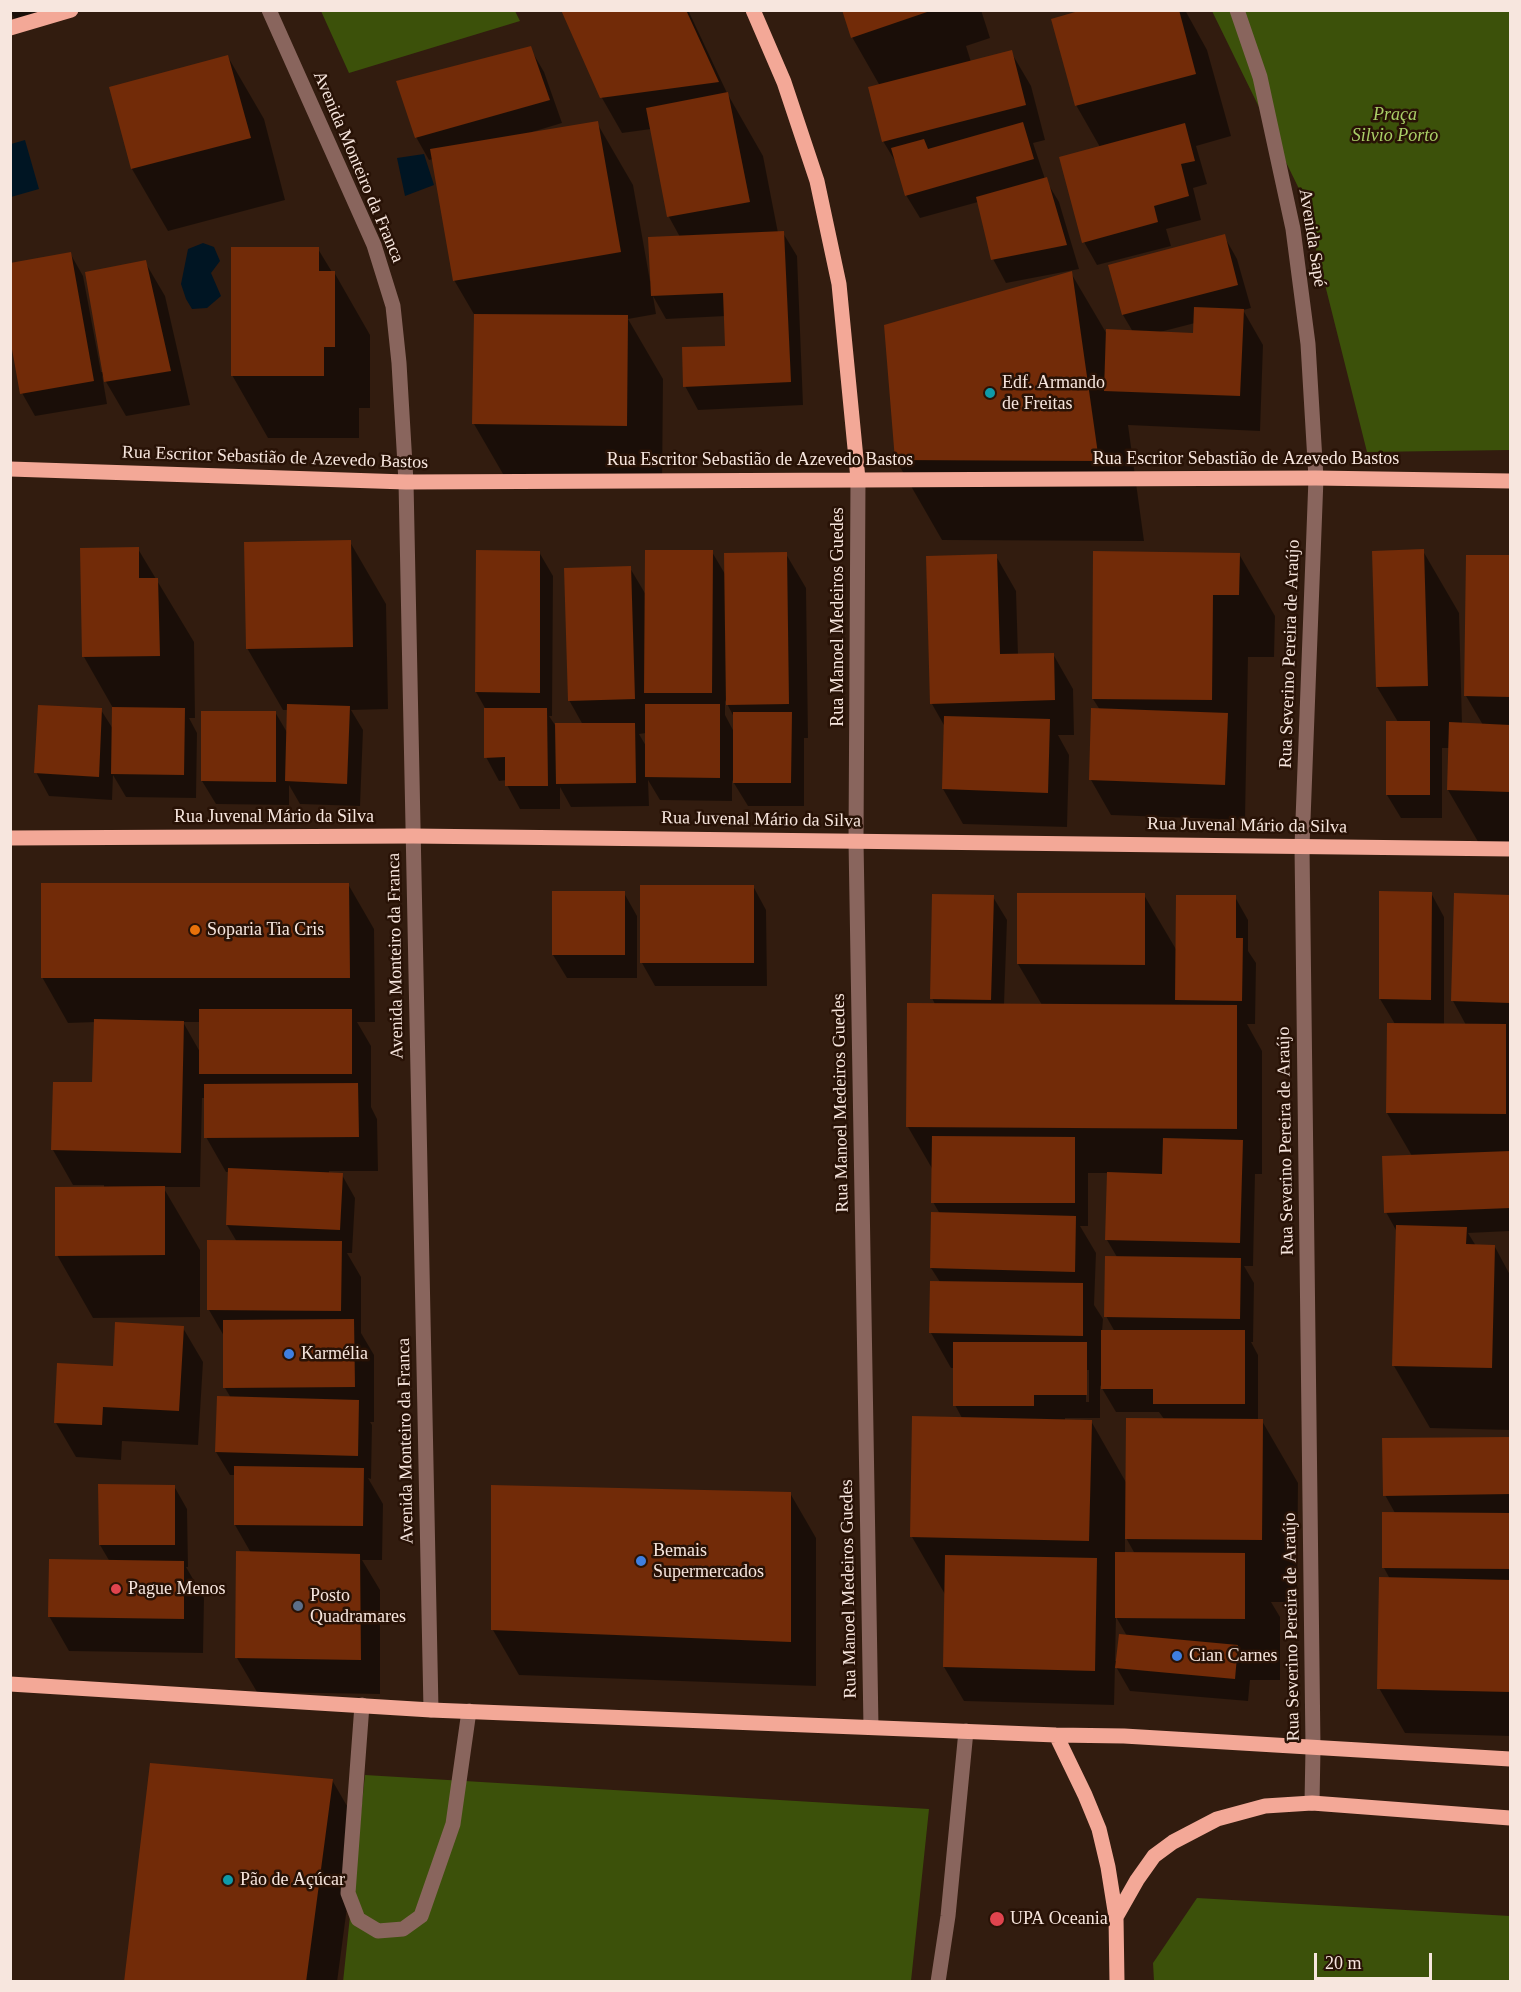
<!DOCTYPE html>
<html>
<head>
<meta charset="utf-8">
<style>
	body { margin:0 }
	#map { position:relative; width:1521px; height:1992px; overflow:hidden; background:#321c0f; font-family:"Times New Roman",serif }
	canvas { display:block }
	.frame { position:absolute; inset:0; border:12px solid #f7e6de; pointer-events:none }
	.scale { position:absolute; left:1314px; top:1953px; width:118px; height:27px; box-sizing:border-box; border:3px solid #f7e6de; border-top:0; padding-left:8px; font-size:18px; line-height:21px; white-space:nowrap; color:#f7e6de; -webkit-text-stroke:4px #281206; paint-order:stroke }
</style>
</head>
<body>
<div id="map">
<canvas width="1521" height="1992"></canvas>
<div class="frame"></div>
<div class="scale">20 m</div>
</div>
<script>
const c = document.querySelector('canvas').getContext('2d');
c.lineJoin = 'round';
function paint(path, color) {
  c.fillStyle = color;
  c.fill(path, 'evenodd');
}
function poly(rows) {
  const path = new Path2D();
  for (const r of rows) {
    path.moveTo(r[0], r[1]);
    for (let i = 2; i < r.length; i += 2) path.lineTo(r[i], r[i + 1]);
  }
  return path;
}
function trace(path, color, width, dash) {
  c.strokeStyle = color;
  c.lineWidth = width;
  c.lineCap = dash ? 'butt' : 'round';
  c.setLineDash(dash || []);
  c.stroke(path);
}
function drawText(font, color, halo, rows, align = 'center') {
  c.font = font + ' "Times New Roman",serif';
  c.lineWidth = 5;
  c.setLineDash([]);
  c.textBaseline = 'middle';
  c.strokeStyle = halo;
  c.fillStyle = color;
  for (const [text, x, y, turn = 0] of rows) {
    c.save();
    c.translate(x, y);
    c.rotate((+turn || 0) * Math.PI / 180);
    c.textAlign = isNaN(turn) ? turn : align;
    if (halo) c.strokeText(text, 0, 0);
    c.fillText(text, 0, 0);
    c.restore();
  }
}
paint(poly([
	[321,11,515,11,520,21,349,73],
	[1212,11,1510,11,1510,450,1367,452,1303,197],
	[365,1775,929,1809,911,1981,343,1982],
	[1197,1898,1510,1916,1510,1981,1154,1981,1153,1963]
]), '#3c510a');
paint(poly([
	[25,140,39,189,11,197,11,144],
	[424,154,434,185,405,196,397,158],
	[203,243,214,247,220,261,211,273,221,296,207,308,192,309,186,299,181,284,188,249]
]), '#001523');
paint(poly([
	[10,10,45,10,17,23],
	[563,10,688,10,727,93,763,156,778,233,783,233,797,256,803,405,698,410,685,386,727,347,726,316,666,319,653,296,656,314,628,319,663,379,662,488,510,486,474,424,475,316,454,280,433,159,429,160,416,137,530,48,544,72,562,123,532,132,532,134,597,123,633,185,650,281,652,281,680,237,669,217,651,129,622,133,602,98],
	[843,10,981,10,990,38,966,46,971,62,1011,52,1031,86,1045,140,1033,143,1045,179,1059,202,1079,269,1006,283,993,259,978,202,920,218,906,195,898,166,883,141,880,86,852,37],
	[1087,10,1185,10,1207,50,1231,136,1196,146,1207,184,1193,188,1201,220,1166,229,1171,246,1097,265,1084,242,1100,147,1076,105],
	[228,57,264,119,285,200,168,231,132,169,111,88],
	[1224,236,1237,259,1251,308,1243,310,1263,345,1260,431,1128,425,1144,541,942,540,896,460,1071,273,1108,336,1133,332,1123,315,1110,266],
	[1195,323,1194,334,1160,332],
	[318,249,332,272,334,272,370,335,370,408,359,408,359,438,268,438,232,375],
	[70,253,83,276,101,372,104,372,145,262,165,296,190,405,126,416,102,375,107,404,35,416,22,393],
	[350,542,386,604,388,709,351,710,363,730,360,806,300,804,289,785,289,805,216,804,202,781,275,712,288,734,288,710,283,710,247,648],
	[81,549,138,549,194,642,195,718,189,718,197,733,196,798,126,797,113,775,112,800,49,796,36,772,101,710,113,729,113,708,84,657],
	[1423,551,1459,613,1462,724,1483,725,1466,696,1467,556,1510,557,1510,853,1484,852,1448,790,1450,748,1442,748,1442,818,1401,818,1387,795,1398,722,1377,687],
	[477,552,539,552,553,576,552,716,549,716,555,725,583,725,569,700,630,568,646,595,712,552,725,574,786,554,806,588,808,738,804,738,804,806,748,806,732,780,732,801,660,800,648,780,649,806,571,807,560,787,560,809,520,809,507,785,507,780,499,781,486,757,485,708,476,692],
	[725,700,734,717,734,732,725,715],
	[646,733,646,746,639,734],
	[1239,554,1275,616,1274,657,1248,657,1245,820,1111,815,1091,780,1093,710,1100,710,1093,699],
	[996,556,1016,591,1018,655,1053,654,1073,689,1074,735,1058,735,1069,755,1067,827,963,824,943,789,945,727,932,704],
	[348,884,374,929,375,1022,357,1022,371,1046,371,1107,377,1119,378,1171,329,1171,329,1174,342,1175,355,1198,352,1253,347,1253,361,1277,361,1333,374,1355,374,1422,370,1422,372,1425,371,1479,368,1478,383,1504,382,1560,362,1560,380,1590,380,1694,257,1692,237,1658,251,1553,235,1525,235,1475,230,1475,216,1452,231,1398,225,1388,224,1336,209,1310,237,1242,227,1225,229,1172,226,1172,206,1137,205,1098,202,1098,200,1187,163,1187,200,1250,200,1317,93,1318,57,1255,104,1188,104,1185,73,1185,53,1150,55,1083,94,1084,96,1022,68,1023,42,977],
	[183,1022,200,1022,200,1052],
	[753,886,766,910,767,986,655,986,642,963],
	[624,893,637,916,637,978,567,978,553,955],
	[1431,893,1444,917,1444,1025,1466,1025,1453,1001,1455,895,1510,896,1510,1231,1468,1233,1476,1246,1495,1247,1510,1275,1510,1430,1430,1428,1394,1366,1397,1232,1386,1212,1412,1156,1387,1113,1395,1024,1380,999],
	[1144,895,1177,951,1235,897,1248,920,1248,951,1256,963,1255,1024,1247,1024,1262,1051,1262,1174,1255,1174,1253,1266,1244,1266,1254,1283,1253,1342,1251,1342,1258,1355,1258,1421,1262,1421,1298,1483,1297,1602,1271,1602,1280,1617,1280,1680,1250,1680,1248,1701,1130,1691,1115,1665,1114,1705,964,1701,944,1667,946,1596,912,1537,962,1418,955,1405,955,1368,951,1368,931,1333,940,1282,931,1268,940,1214,933,1202,933,1170,908,1127,935,1004,932,998,993,897,1007,920,1004,1005,1042,1005,1018,964],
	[1088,1173,1108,1173,1107,1240,1117,1257,1106,1316,1115,1332,1102,1332,1103,1319,1094,1305,1096,1253,1080,1226,1088,1226],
	[1086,1370,1089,1370,1089,1402,1086,1402],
	[1100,1385,1116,1412,1159,1412,1164,1419,1127,1484,1091,1421,1065,1421,1065,1418,1100,1418],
	[1125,1536,1135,1554,1125,1553],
	[1116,1617,1127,1636,1117,1661,1115,1661],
	[183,1328,203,1362,198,1445,122,1441,121,1460,76,1457,56,1423,114,1368],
	[1510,1438,1510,1736,1405,1733,1379,1688,1390,1579,1384,1568,1395,1513,1385,1495,1383,1440],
	[174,1486,187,1509,188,1567,186,1567,204,1598,203,1653,69,1651,49,1616,110,1562,100,1545],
	[790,1493,816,1538,816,1686,519,1675,493,1630],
	[332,1780,358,1825,337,1982,125,1982]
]), '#0007');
paint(poly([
	[561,10,686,10,719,82,600,98],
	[842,10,930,10,930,11,851,38],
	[1082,10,1179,10,1196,74,1075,106,1051,19],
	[531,46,550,100,415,138,396,81],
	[1012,50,1026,105,882,142,868,87],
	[228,55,251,138,131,169,109,87],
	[728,92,750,202,667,217,646,108],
	[598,121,621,252,453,281,430,149],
	[1023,122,1034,159,905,196,891,148,924,139,928,149],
	[1185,123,1195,161,1181,164,1189,196,1154,206,1158,222,1082,243,1059,157],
	[1047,177,1067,245,991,260,976,197],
	[784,231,791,382,683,387,682,347,725,346,723,293,651,296,648,237],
	[1225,234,1238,285,1122,315,1108,265],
	[231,247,319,247,319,271,335,271,335,347,324,347,324,376,231,376],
	[71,252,94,381,20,394,10,338,10,263],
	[146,260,171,371,104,382,85,272],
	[1072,271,1099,461,895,460,884,325],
	[1194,307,1244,309,1240,396,1104,391,1106,329,1193,333],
	[474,314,628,315,627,426,472,424],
	[351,540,353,647,246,649,244,542],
	[139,547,139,578,158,578,160,656,82,657,80,548],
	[1424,549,1428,686,1376,687,1372,551],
	[476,550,540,551,540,693,475,692],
	[645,550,713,550,712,693,644,693],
	[1093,551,1240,553,1239,595,1213,595,1212,700,1092,699],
	[787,552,789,704,726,705,724,553],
	[997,554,1000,654,1054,653,1055,700,930,704,926,556],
	[1466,555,1510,555,1510,697,1464,696],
	[631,566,635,699,568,701,564,568],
	[287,704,350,706,347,784,285,781],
	[645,704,720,704,720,778,645,777],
	[38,705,102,708,99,777,34,773],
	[112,707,185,708,184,775,111,774],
	[484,708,547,708,548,786,505,786,505,757,484,758],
	[1091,708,1228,713,1225,785,1089,780],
	[201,711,276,711,276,782,201,781],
	[733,712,792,712,791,783,733,783],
	[944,716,1050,719,1048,793,942,789],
	[1386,721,1430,721,1430,795,1386,795],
	[1449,722,1510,725,1510,792,1447,790],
	[555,723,635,723,636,783,556,784],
	[41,883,349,883,350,978,41,978],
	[640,885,754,885,754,963,640,963],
	[552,891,625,891,625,955,552,955],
	[1379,891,1432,892,1431,1000,1379,999],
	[1017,893,1145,893,1145,965,1017,964],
	[1454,893,1510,895,1510,1003,1451,1001],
	[932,894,994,895,991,1000,930,999],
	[1176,895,1236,895,1236,938,1243,938,1242,1001,1175,1000],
	[907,1003,1237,1005,1237,1129,906,1127],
	[199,1009,352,1009,352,1074,199,1074],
	[94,1019,184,1021,181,1153,51,1150,53,1082,92,1082],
	[1387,1023,1506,1024,1506,1114,1386,1113],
	[358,1083,359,1137,204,1138,204,1084],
	[932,1136,1075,1137,1075,1203,931,1203],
	[1163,1138,1243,1140,1240,1243,1105,1240,1107,1172,1162,1174],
	[1510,1151,1510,1208,1384,1213,1382,1156],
	[228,1168,343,1173,340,1230,226,1225],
	[165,1186,165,1255,55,1256,55,1187],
	[931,1212,1076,1216,1075,1272,930,1268],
	[1396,1225,1467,1227,1466,1244,1495,1245,1492,1368,1392,1366],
	[207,1240,342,1241,341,1311,207,1310],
	[1105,1256,1241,1258,1240,1319,1104,1317],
	[930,1281,1083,1283,1083,1336,929,1333],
	[354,1319,355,1387,223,1388,223,1320],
	[115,1322,184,1326,179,1411,103,1407,102,1425,54,1423,57,1363,113,1366],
	[1101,1330,1245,1330,1245,1404,1153,1404,1153,1389,1101,1389],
	[953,1342,1087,1342,1087,1395,1034,1395,1034,1406,953,1406],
	[217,1396,359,1400,358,1456,215,1452],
	[912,1416,1092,1420,1089,1541,910,1537],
	[1126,1418,1263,1419,1262,1540,1125,1539],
	[1510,1437,1510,1494,1383,1496,1382,1438],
	[234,1466,364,1468,363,1526,234,1525],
	[98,1484,175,1485,175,1545,99,1545],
	[491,1485,791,1492,791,1642,491,1630],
	[1382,1512,1510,1513,1510,1569,1382,1568],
	[236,1551,360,1554,361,1660,235,1658],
	[1115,1552,1245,1553,1245,1619,1115,1618],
	[945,1555,1097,1558,1095,1671,943,1667],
	[49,1559,184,1561,184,1619,48,1617],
	[1379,1577,1510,1580,1510,1692,1377,1689],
	[1119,1634,1238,1645,1235,1679,1115,1668],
	[150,1763,333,1779,306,1982,124,1982]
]), '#722b08');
trace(poly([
	[269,10,374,245,393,306,399,363,406,482,431,1710],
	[1237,10,1260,77,1293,229,1308,344,1316,478,1302,846,1313,1748,1312,1803],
	[858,479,856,841,871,1727],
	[362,1705,348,1893,358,1919,378,1931,403,1929,421,1916,453,1824,469,1711],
	[938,1982,948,1916,966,1731]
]), '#89655d', 15);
trace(poly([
	[753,10,784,82,817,181,839,284,858,479],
	[10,28,71,10],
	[10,469,406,482,1316,478,1510,481],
	[10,838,413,836,1510,849],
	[10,1684,431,1710,1056,1735,1124,1736,1510,1759],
	[1056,1735,1085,1795,1099,1829,1108,1867,1116,1917,1117,1982],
	[1116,1917,1137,1880,1154,1856,1173,1842,1217,1819,1265,1806,1312,1803,1510,1818]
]), '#f3a897', 15);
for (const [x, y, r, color] of [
	[990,393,6,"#0f9aa8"],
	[195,930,6,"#e8710a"],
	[289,1354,6,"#3f7fe0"],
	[641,1561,6,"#3f7fe0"],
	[116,1589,6,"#e0444e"],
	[298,1606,6,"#5c6f8a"],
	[1177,1656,6,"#3f7fe0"],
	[228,1880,6,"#0f9aa8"],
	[997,1919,8,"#e0444e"]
]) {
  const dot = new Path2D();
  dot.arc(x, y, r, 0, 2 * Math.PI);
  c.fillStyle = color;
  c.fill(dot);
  trace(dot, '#281206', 2);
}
drawText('italic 18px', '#aacf67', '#281206', [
	["Praça",1395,115],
	["Silvio Porto",1395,136]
]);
drawText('18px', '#f7e6de', '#281206', [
	["Avenida Monteiro da Franca",358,167,67],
	["Avenida Sapé",1312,238,81],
	["Rua Escritor Sebastião de Azevedo Bastos",275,458,2],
	["Rua Escritor Sebastião de Azevedo Bastos",1246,459],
	["Rua Escritor Sebastião de Azevedo Bastos",760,460],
	["Rua Manoel Medeiros Guedes",838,617,-90],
	["Rua Severino Pereira de Araújo",1290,654,-88],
	["Rua Juvenal Mário da Silva",274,817],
	["Rua Juvenal Mário da Silva",761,820,1],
	["Rua Juvenal Mário da Silva",1247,826,1],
	["Avenida Monteiro da Franca",396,956,-91],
	["Rua Manoel Medeiros Guedes",841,1103,-91],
	["Rua Severino Pereira de Araújo",1286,1141,-91],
	["Avenida Monteiro da Franca",406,1441,-91],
	["Rua Manoel Medeiros Guedes",849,1589,-91],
	["Rua Severino Pereira de Araújo",1292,1627,-91]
]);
drawText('18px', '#f7e6de', '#281206', [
	["Edf. Armando",1002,383],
	["de Freitas",1002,404],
	["Soparia Tia Cris",207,930],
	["Karmélia",301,1354],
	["Bemais",653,1551],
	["Supermercados",653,1572],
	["Pague Menos",128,1589],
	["Posto",310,1596],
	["Quadramares",310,1617],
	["Cian Carnes",1189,1656],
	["Pão de Açúcar",240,1880],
	["UPA Oceania",1010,1919]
], 'left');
</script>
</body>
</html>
